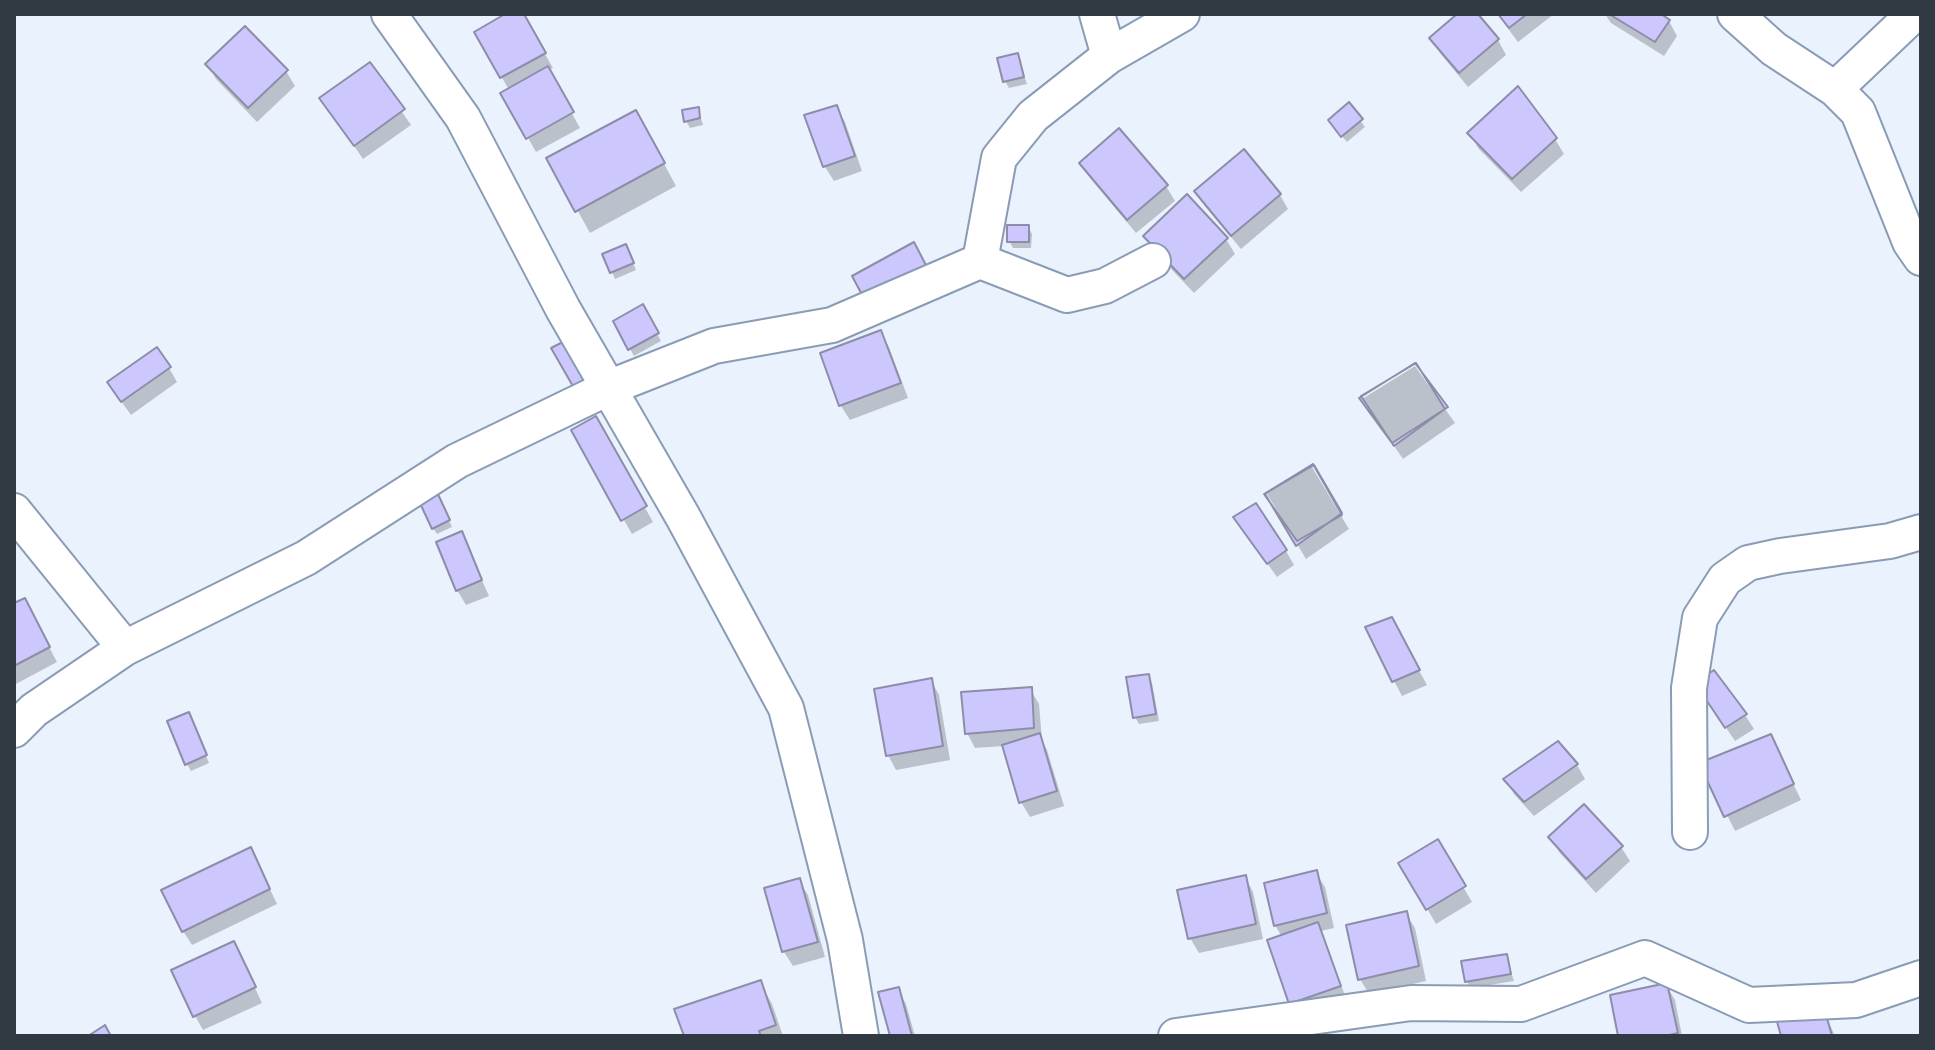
<!DOCTYPE html>
<html>
<head>
<meta charset="utf-8">
<style>
	body { margin:0 }
	#map { position:relative; width:1935px; height:1050px; overflow:hidden; background:#eaf2fd; font-family:Literata,serif }
	canvas { display:block }
	.frame { position:absolute; inset:0; border:16px solid #313943; pointer-events:none }
</style>
</head>
<body>
<div id="map">
<canvas width="1935" height="1050"></canvas>
<div class="frame"></div>
</div>
<script>
const c = document.querySelector('canvas').getContext('2d');
c.lineJoin = 'round';
function paint(path, color) {
  c.fillStyle = color;
  c.fill(path, 'evenodd');
}
function poly(rows) {
  const path = new Path2D();
  for (const r of rows) {
    path.moveTo(r[0], r[1]);
    for (let i = 2; i < r.length; i += 2) path.lineTo(r[i], r[i + 1]);
  }
  return path;
}
function trace(path, color, width, dash) {
  c.strokeStyle = color;
  c.lineWidth = width;
  c.lineCap = dash ? 'butt' : 'round';
  c.setLineDash(dash || []);
  c.stroke(path);
}
paint(poly([
	[509,14,522,14,553,68,548,70,580,128,536,152,503,94,509,90,476,32],
	[1460,14,1476,14,1498,40,1506,55,1468,87,1440,53,1432,38],
	[1497,14,1554,14,1518,42],
	[1605,14,1658,14,1669,21,1677,36,1664,56,1611,23],
	[1017,55,1027,84,1009,88,1005,81],
	[207,64,286,71,295,86,257,122,216,79],
	[369,64,411,125,363,159,322,99],
	[1349,105,1365,127,1347,142,1334,127],
	[837,108,845,122,862,171,834,181,825,167,807,116],
	[698,109,703,125,690,128,686,121],
	[1470,133,1555,139,1564,154,1521,192,1478,148],
	[648,134,676,186,590,233,549,159],
	[1081,163,1166,186,1175,201,1136,233,1090,178],
	[1197,192,1280,195,1288,209,1241,249,1205,206],
	[1028,227,1032,234,1031,248,1013,248,1009,241],
	[1145,236,1226,239,1235,254,1194,293,1154,251],
	[629,253,636,270,615,279,605,255],
	[642,307,661,341,634,356,615,322],
	[880,332,889,347,908,398,850,420,841,406,822,355],
	[1415,366,1455,423,1403,459,1362,399],
	[169,368,177,382,131,415,118,397],
	[595,419,653,522,632,534,573,431],
	[1312,467,1349,529,1306,559,1267,494],
	[440,501,452,527,437,534,433,528],
	[1235,518,1286,551,1294,565,1277,577],
	[461,534,489,596,466,605,457,590],
	[14,606,32,615,57,662,14,685],
	[1391,619,1427,685,1402,696,1394,681],
	[1148,676,1152,683,1159,721,1139,724,1135,717],
	[931,680,939,695,950,760,896,770,888,755],
	[1030,689,1039,704,1042,740,1047,750,1064,806,1030,817,1021,802,1004,746,975,748,967,733],
	[1706,698,1745,715,1754,729,1735,741],
	[192,721,209,763,191,771,187,764],
	[1770,736,1801,800,1735,831,1702,764],
	[1558,744,1577,765,1585,779,1534,816,1514,794,1506,779],
	[1551,837,1621,847,1630,861,1596,893,1559,852],
	[1437,842,1472,902,1436,924,1401,864],
	[258,864,277,904,192,945,183,931],
	[1316,873,1325,887,1334,928,1321,931,1347,1001,1291,1003,1282,937,1275,925],
	[1245,877,1253,892,1263,939,1199,953,1190,938],
	[799,881,808,895,825,957,793,966,784,952,767,890],
	[1406,914,1415,928,1426,981,1369,994,1360,979],
	[1506,956,1514,981,1471,988,1467,982],
	[241,958,262,1003,203,1030,195,1016],
	[760,982,772,1004,783,1036,686,1036],
	[1666,985,1675,1000,1682,1036,1620,1036],
	[898,989,906,1004,915,1036,892,1036],
	[1822,1007,1835,1036,1783,1036]
]), '#0003');
const building = poly([
	[505,14,524,14,546,53,500,78,474,32,505,14],
	[1457,14,1478,14,1499,39,1459,73,1429,38,1457,14],
	[1498,14,1527,14,1509,28,1498,14],
	[1609,14,1661,14,1670,20,1655,42,1609,14],
	[245,26,288,70,248,108,205,64,245,26],
	[1018,53,1024,77,1003,82,997,58,1018,53],
	[370,62,405,109,354,146,319,98,370,62],
	[548,66,574,112,526,139,500,93,548,66],
	[1518,86,1557,138,1512,179,1467,133,1518,86],
	[1349,102,1363,119,1341,137,1328,120,1349,102],
	[837,105,855,156,823,167,804,115,837,105],
	[699,107,700,118,684,122,682,110,699,107],
	[636,110,665,163,575,212,546,158,636,110],
	[1119,128,1168,185,1127,220,1079,163,1119,128],
	[1244,149,1281,194,1231,236,1194,191,1244,149],
	[1187,194,1228,238,1184,279,1143,236,1187,194],
	[1007,225,1029,225,1029,242,1007,242,1007,225],
	[914,242,929,271,867,304,852,276,914,242],
	[626,244,634,263,610,273,602,254,626,244],
	[643,304,659,333,628,350,613,321,643,304],
	[881,330,901,383,839,406,820,353,881,330],
	[569,339,591,379,574,388,551,348,569,339],
	[157,347,171,367,121,402,107,382,157,347],
	[1415,363,1448,407,1392,443,1359,398,1415,363],
	[1416,363,1445,409,1394,446,1361,396,1416,363],
	[596,416,647,506,621,521,571,430,596,416],
	[1313,464,1342,515,1297,541,1264,494,1313,464],
	[1314,465,1342,513,1296,546,1265,494,1314,465],
	[437,492,450,520,432,529,419,501,437,492],
	[1256,503,1287,550,1267,564,1233,517,1256,503],
	[462,531,482,580,456,591,436,542,462,531],
	[25,598,50,647,14,666,14,603,25,598],
	[1392,617,1420,670,1392,682,1365,627,1392,617],
	[1714,670,1747,714,1725,728,1695,683,1714,670],
	[1149,674,1156,714,1133,718,1126,677,1149,674],
	[932,678,943,746,886,756,874,689,932,678],
	[1032,687,1034,728,965,734,961,692,1032,687],
	[189,712,207,755,185,765,167,721,189,712],
	[1040,733,1057,791,1019,803,1002,745,1040,733],
	[1771,734,1794,784,1724,817,1699,763,1771,734],
	[1558,741,1578,764,1524,802,1503,779,1558,741],
	[1584,804,1623,846,1586,879,1548,837,1584,804],
	[1438,839,1466,886,1426,910,1398,863,1438,839],
	[251,847,270,889,182,932,161,890,251,847],
	[1317,870,1327,913,1274,926,1264,883,1317,870],
	[1246,875,1256,924,1188,939,1177,890,1246,875],
	[800,878,818,942,782,952,764,888,800,878],
	[1407,911,1419,966,1358,980,1346,925,1407,911],
	[1318,922,1341,986,1289,1004,1267,940,1318,922],
	[234,941,256,987,193,1017,171,970,234,941],
	[1507,954,1511,974,1465,982,1461,961,1507,954],
	[761,980,776,1025,759,1031,761,1036,684,1036,674,1009,761,980],
	[1667,983,1678,1033,1665,1036,1618,1036,1610,995,1667,983],
	[899,987,912,1036,890,1036,878,992,899,987],
	[1823,1004,1832,1036,1781,1036,1776,1018,1823,1004],
	[105,1025,111,1036,88,1036,105,1025]
]);
paint(building, '#ccc8fe');
trace(building, '#8e8ca9', 2);
const street = poly([
	[389,14,463,118,563,309,683,517,786,708,845,940,861,1036],
	[1097,14,1109,56],
	[1735,14,1774,49,1835,89,1858,112,1910,242,1921,258],
	[1835,89,1914,14],
	[980,261,1067,295,1105,286,1153,261],
	[14,511,125,648],
	[14,730,34,710,125,648,306,558,457,461,608,388,714,346,832,325,980,261,999,158,1033,116,1109,56,1182,14],
	[1690,832,1689,688,1700,618,1725,579,1748,563,1780,556,1890,541,1921,532],
	[1176,1036,1411,1003,1521,1004,1645,958,1749,1005,1856,1000,1921,978]
]);
trace(street, '#8a9cb5', 38);
trace(street, '#fff', 34);
</script>
</body>
</html>
